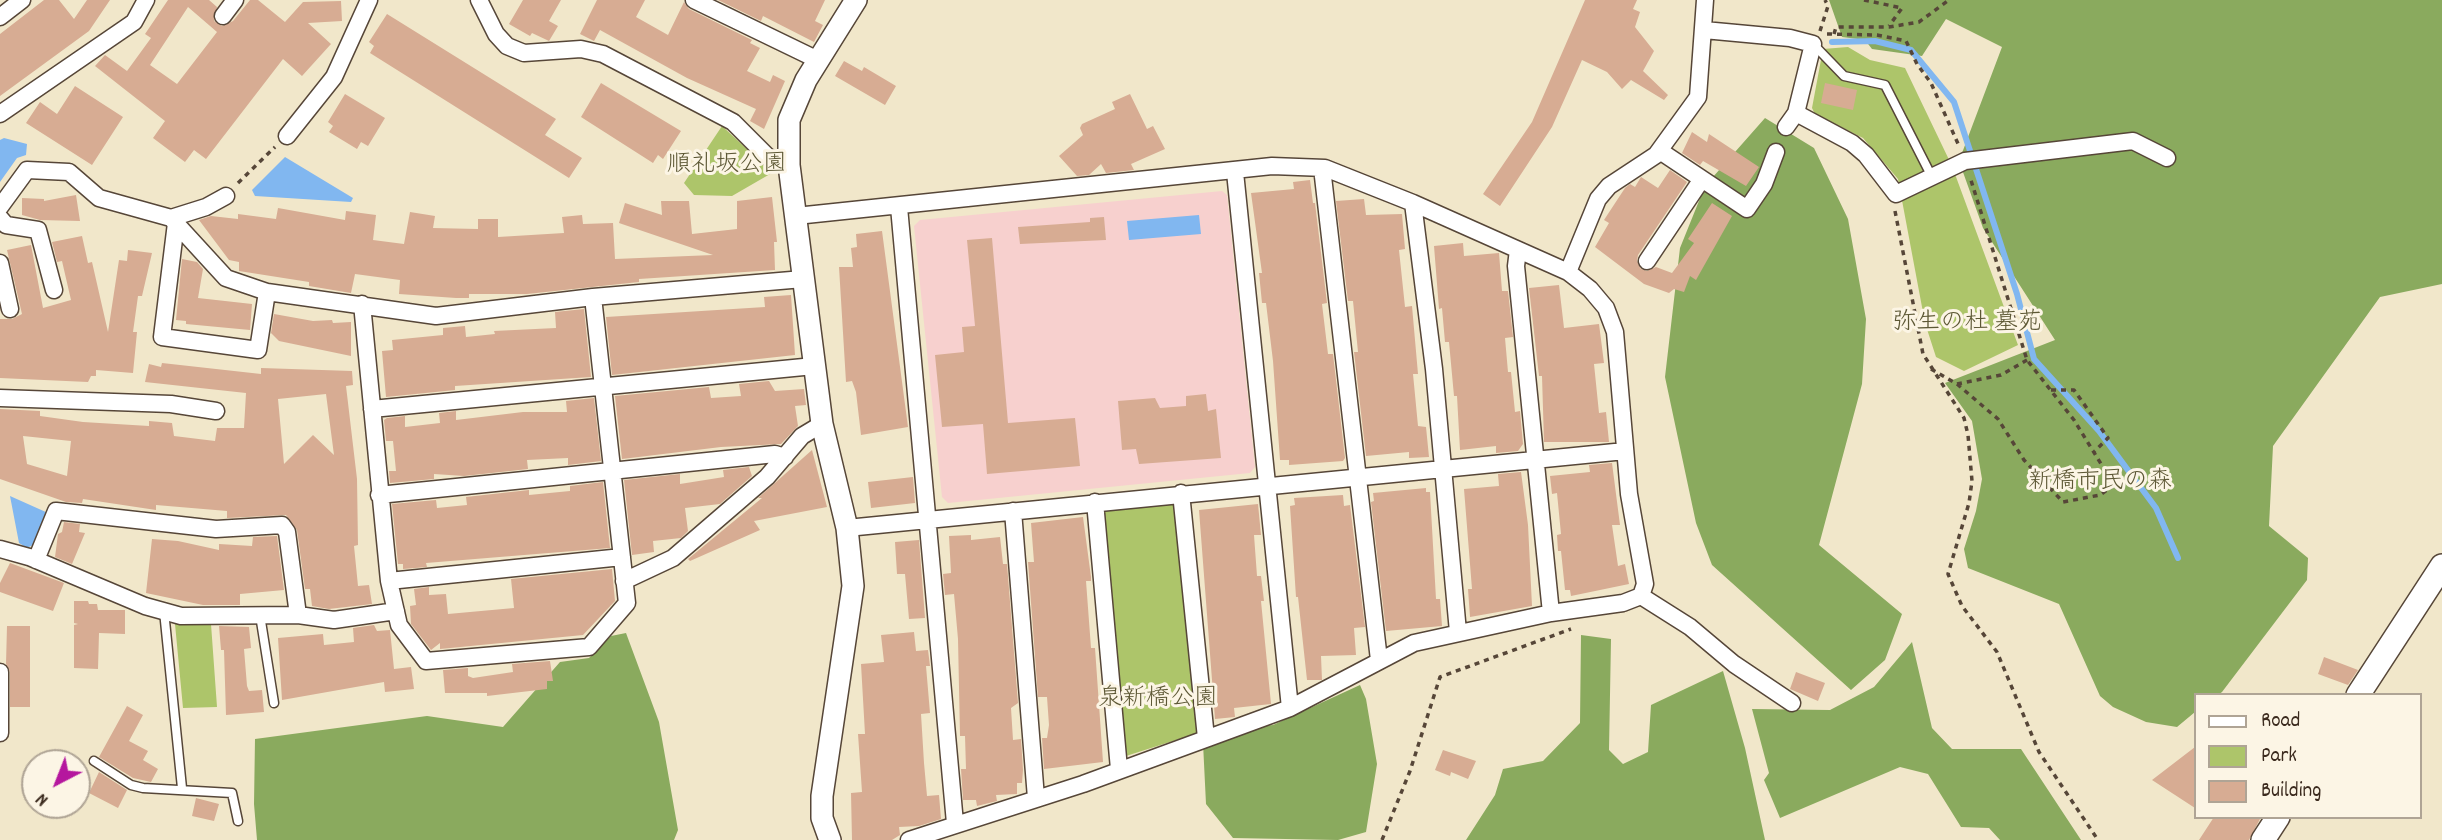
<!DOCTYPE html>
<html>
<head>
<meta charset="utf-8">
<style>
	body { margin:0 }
	#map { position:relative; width:2442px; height:840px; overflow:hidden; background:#f1e7ca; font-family:Dekko,sans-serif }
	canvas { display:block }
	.legend { position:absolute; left:2194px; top:693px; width:228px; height:126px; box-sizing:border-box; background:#fcf5e5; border:2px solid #afa495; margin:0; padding:9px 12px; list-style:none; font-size:21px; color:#3b2a1e }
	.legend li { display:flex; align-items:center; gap:14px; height:35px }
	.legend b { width:35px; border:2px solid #afa495 }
	.north { position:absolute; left:21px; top:749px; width:70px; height:70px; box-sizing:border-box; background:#fcf5e5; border:2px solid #afa495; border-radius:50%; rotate:222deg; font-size:19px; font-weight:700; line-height:28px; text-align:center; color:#3b2a1e }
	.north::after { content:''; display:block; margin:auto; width:24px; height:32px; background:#b5179e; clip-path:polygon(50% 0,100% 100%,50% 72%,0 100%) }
</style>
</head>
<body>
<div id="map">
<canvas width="2442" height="840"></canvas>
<ul class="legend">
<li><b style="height:9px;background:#fff"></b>Road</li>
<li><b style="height:19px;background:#adc56a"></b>Park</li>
<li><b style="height:19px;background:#d7ac93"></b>Building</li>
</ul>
<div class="north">N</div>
</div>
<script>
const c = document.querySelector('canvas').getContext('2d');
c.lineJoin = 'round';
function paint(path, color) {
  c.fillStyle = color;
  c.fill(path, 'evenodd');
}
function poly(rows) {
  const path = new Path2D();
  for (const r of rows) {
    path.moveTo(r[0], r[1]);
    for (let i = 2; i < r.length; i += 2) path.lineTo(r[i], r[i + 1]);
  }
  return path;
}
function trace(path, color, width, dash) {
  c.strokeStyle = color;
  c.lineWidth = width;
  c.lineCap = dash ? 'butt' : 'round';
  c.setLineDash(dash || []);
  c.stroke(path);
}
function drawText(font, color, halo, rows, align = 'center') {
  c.font = font + ' Dekko,"Klee One",sans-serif';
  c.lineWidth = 6;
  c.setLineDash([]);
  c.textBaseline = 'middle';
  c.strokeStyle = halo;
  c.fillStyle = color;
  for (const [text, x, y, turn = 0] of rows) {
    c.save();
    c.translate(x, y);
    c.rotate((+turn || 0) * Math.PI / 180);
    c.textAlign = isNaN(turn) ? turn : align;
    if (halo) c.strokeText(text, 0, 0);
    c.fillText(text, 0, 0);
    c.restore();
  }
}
paint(poly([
	[1222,191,1227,195,1255,467,1250,473,948,503,942,497,914,226,920,220]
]), '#f7d0ce');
paint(poly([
	[1848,47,1870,60,1905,68,1952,166,2018,345,1964,371,1936,357,1925,323,1898,179,1863,138,1815,114,1812,108,1823,49],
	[722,126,749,151,777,170,732,196,694,195,684,183],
	[1175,502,1198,733,1126,756,1104,509],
	[175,624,211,624,217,707,183,708]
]), '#adc56a');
paint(poly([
	[1829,0,2442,0,2442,284,2380,297,2273,446,2269,526,2308,558,2307,580,2222,692,2218,695,2195,695,2195,712,2177,727,2146,722,2113,707,2100,696,2059,604,1968,568,1964,549,1976,511,1982,479,1972,421,1945,383,2055,340,1983,228,1959,161,2002,47,1946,19,1922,56,1872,49,1865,40,1842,37],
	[1765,118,1814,148,1848,219,1866,319,1862,384,1819,545,1902,614,1885,660,1851,690,1712,565,1696,523,1665,377,1680,248,1705,186],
	[626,633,659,722,678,830,674,840,257,840,254,804,255,739,427,716,503,727,560,662,589,658,611,636],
	[1581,635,1611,639,1609,750,1623,764,1648,752,1651,705,1723,671,1745,748,1765,840,1466,840,1495,795,1503,769,1543,761,1580,723],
	[1912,642,1932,728,1952,749,2021,749,2081,840,2000,840,1989,828,1961,827,1928,774,1900,767,1780,818,1764,780,1769,773,1752,709,1830,710,1874,687],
	[1360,685,1366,699,1377,764,1366,832,1338,840,1233,838,1206,804,1203,743,1243,728,1273,725]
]), '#8aaa5e');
paint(poly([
	[4,138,27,144,26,155,17,158,0,182,0,140],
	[285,157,353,198,351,202,255,196,252,190],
	[1199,215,1201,234,1129,240,1127,221],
	[10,496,48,513,35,544,27,548,19,543]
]), '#81b7f0');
trace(poly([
	[1832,42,1875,41,1911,50,1954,102,2017,294,2034,359,2099,431,2156,508,2178,558]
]), '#81b7f0', 6);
paint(poly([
	[44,0,59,0,74,19,87,0,110,0,89,31,0,96,0,34],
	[168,0,209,0,217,7,214,21,222,26,233,21,250,0,258,0,285,22,303,2,341,1,342,21,308,23,331,44,302,76,283,59,206,159,194,150,185,162,153,138,165,121,95,66,105,55,127,71,151,38,145,34],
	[188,7,217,32,177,84,150,65],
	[523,0,561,0,549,21,558,26,549,41,532,33,530,36,509,24],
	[597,0,645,0,636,17,668,35,684,2,689,9,752,40,750,43,760,48,747,71,770,82,773,75,785,81,764,129,750,121,756,109,687,78,600,30,594,41,580,34],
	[718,0,825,0,815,21,823,25,814,42,763,16,761,21],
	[1585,0,1637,0,1633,9,1640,12,1635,27,1654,51,1643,71,1668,95,1664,100,1631,80,1622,89,1607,72,1582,60,1552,127,1500,206,1483,194,1532,122],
	[387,14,556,119,545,135,582,158,569,178,370,53,374,46,369,42],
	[844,61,862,71,864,67,896,86,885,105,835,76],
	[601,83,681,131,663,159,658,155,653,163,581,117],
	[1825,83,1857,90,1853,110,1821,103],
	[75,86,123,117,92,165,26,123,40,102,57,114],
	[345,94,385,118,368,146,361,142,357,149,329,132,333,126,328,122],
	[1130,94,1147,129,1153,126,1165,149,1131,164,1134,170,1106,173,1101,164,1089,175,1077,176,1059,156,1083,135,1080,128,1082,124,1115,109,1112,102],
	[1692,132,1707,142,1709,134,1759,167,1746,186,1703,161,1700,165,1682,153],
	[1670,170,1687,182,1638,255,1637,261,1641,269,1647,271,1656,267,1672,273,1694,243,1688,239,1712,203,1732,216,1696,280,1690,276,1684,292,1674,289,1669,293,1644,284,1595,247,1609,223,1604,220,1625,188,1630,184,1635,187,1641,177,1658,188],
	[1310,180,1313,203,1315,203,1327,303,1322,304,1328,354,1333,354,1345,458,1343,461,1289,465,1289,460,1280,460,1273,361,1266,303,1262,303,1259,273,1262,273,1251,193,1294,189,1293,182],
	[76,195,80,221,40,220,22,215,22,198,44,199,44,201],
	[772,197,777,242,774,242,775,270,639,279,639,282,527,294,469,294,469,298,456,298,399,294,400,280,355,274,351,293,309,286,309,282,239,271,239,262,229,260,199,220,211,216,238,219,238,214,276,219,278,208,345,220,346,211,376,215,373,240,404,244,410,212,435,216,433,228,478,229,478,219,498,219,498,237,564,233,562,217,582,215,583,224,613,223,615,259,713,255,619,223,625,203,662,215,661,201,689,201,692,234,737,229,737,201],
	[1364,199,1366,215,1402,214,1405,249,1399,250,1405,307,1412,306,1418,374,1413,374,1418,426,1426,427,1429,457,1409,458,1409,452,1366,456,1354,352,1358,352,1353,301,1348,301,1336,201],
	[1104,217,1106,240,1020,244,1018,227,1090,222,1090,218],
	[882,231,908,427,861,435,856,392,852,381,846,382,839,267,853,267,851,248,857,247,856,234],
	[82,236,88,263,92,262,108,332,119,260,127,261,128,250,152,253,142,296,138,296,133,332,137,332,133,373,96,370,96,376,91,376,88,382,0,378,0,319,12,319,22,314,7,250,31,245,43,308,71,300,62,261,57,262,52,242],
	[992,238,1008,423,1075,418,1080,466,987,474,983,424,942,427,935,355,964,352,962,327,975,326,967,240],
	[1463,243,1464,256,1499,253,1502,291,1508,291,1513,337,1505,338,1508,372,1511,372,1515,412,1520,411,1523,444,1518,451,1496,453,1496,446,1460,450,1457,396,1454,396,1449,342,1445,342,1442,308,1439,309,1434,246],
	[182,259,197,262,203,269,198,298,252,304,250,330,186,324,186,321,176,320],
	[1559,285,1564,328,1599,324,1604,363,1594,364,1599,413,1606,412,1609,442,1544,442,1542,376,1539,376,1529,288],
	[791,295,795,355,612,375,606,317,765,307,764,297],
	[584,309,591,377,455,386,455,390,386,397,382,351,393,350,392,340,443,335,443,328,465,326,466,337,495,334,494,331,556,328,555,312],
	[274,314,313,321,332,320,333,323,351,322,351,356,279,341,271,333],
	[162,363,261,374,261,368,352,371,353,385,346,386,357,479,358,545,354,546,358,586,369,585,372,604,329,609,312,606,310,589,305,589,297,530,286,515,227,518,227,511,156,505,156,510,83,499,82,503,66,502,0,479,0,409,40,411,40,416,83,422,149,426,149,421,172,423,174,436,215,441,217,428,244,428,246,393,145,382,149,364,161,367],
	[326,394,334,455,313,435,284,464,278,399],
	[23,436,71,441,67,476,27,464],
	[769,381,775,391,804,389,806,405,795,406,798,426,781,444,721,447,622,459,615,396,709,387,711,398,741,396,739,384],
	[1206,394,1208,411,1216,409,1221,458,1139,464,1136,449,1122,450,1118,401,1155,398,1160,408,1186,406,1186,396],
	[594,398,601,461,568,465,568,458,527,460,528,469,464,476,434,474,434,479,390,483,389,471,396,471,393,441,386,441,384,420,387,418,405,416,405,427,440,423,439,413,456,411,456,420,523,412,567,412,566,401],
	[812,450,827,507,754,521,760,530,690,561,688,559,762,498,758,498],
	[1612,463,1620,525,1612,525,1618,566,1625,564,1629,584,1571,596,1570,590,1565,590,1561,551,1558,551,1557,535,1561,534,1557,493,1552,494,1550,476,1590,472,1589,465],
	[749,467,752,476,720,504,685,508,688,531,681,538,653,541,654,552,632,555,624,480,680,474,680,484,724,477,723,470],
	[1521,472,1528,525,1532,606,1470,617,1468,589,1472,589,1464,489,1499,486,1498,474],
	[913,477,915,503,871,508,868,482],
	[603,482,610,548,426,563,427,567,403,569,403,564,398,564,392,504,436,500,437,508,467,505,466,497,529,490,529,495,570,491,570,486],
	[1426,488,1426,492,1430,492,1436,599,1440,599,1442,626,1386,631,1371,502,1374,501,1373,493],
	[1343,495,1344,506,1350,505,1365,627,1354,628,1356,655,1321,656,1322,680,1307,680,1298,597,1296,597,1290,506,1295,505,1294,498],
	[1258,504,1261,535,1254,535,1257,576,1261,576,1264,601,1261,601,1271,704,1234,708,1235,717,1215,719,1199,510],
	[1083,517,1091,577,1091,581,1086,581,1091,648,1095,648,1103,762,1044,769,1042,738,1047,738,1049,725,1047,697,1038,697,1028,562,1034,562,1031,523],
	[64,522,80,524,79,532,85,533,72,564,55,557,58,534,62,532],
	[971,535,971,540,1000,537,1003,564,1007,564,1018,703,1011,708,1013,740,1021,739,1023,770,1022,783,1017,783,1017,794,996,795,997,801,977,806,976,800,963,800,961,769,966,769,965,736,960,736,958,639,954,594,945,595,943,574,951,573,949,536],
	[277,536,284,590,240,594,240,605,203,605,146,593,152,539,178,541,219,550,219,544,252,546,253,537],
	[919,540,925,618,909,619,905,574,897,574,895,542],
	[10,563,64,583,53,611,0,592,0,583],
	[612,569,615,601,583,635,440,649,440,643,431,650,411,624,410,606,416,605,414,589,429,587,429,595,446,594,448,614,514,608,511,579],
	[74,601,88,601,89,604,97,604,98,610,125,610,125,634,99,633,98,669,74,668,74,625,78,624,74,623],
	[374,625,377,631,390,630,394,669,411,667,414,689,385,692,384,682,282,700,278,638,323,634,324,645,354,642,353,628],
	[7,626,30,626,30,707,10,707,10,672,6,664],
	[219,626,249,627,251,648,244,649,247,686,249,691,262,690,264,712,226,715,224,650,221,650],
	[914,632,916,651,928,650,930,666,926,666,930,713,921,714,924,763,927,796,939,795,941,819,919,826,899,827,900,835,892,840,852,840,851,793,862,792,858,734,865,734,861,664,884,662,881,635],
	[2324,657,2358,670,2348,685,2318,674],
	[550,661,553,681,547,681,547,689,487,696,487,693,445,693,443,670,468,668,468,676,473,678,513,672,512,664],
	[1796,672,1825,683,1818,701,1790,689],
	[127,706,143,715,129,741,148,751,143,760,158,769,151,782,133,778,99,757],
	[2195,747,2195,808,2152,780],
	[1443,750,1476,761,1468,779,1451,772,1450,776,1435,770],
	[99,772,127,790,118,808,89,793],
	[196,798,219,804,214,821,192,816],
	[2214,817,2261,817,2249,840,2199,840]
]), '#d7ac93');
const service = poly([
	[1813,44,1844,76,1885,85,1932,177],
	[164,611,182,788],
	[260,615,274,703],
	[94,761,131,785,143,788,232,793,238,821]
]);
const minor = poly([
	[479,0,496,34,507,46,524,53,581,49,603,54,733,122,768,157,789,165],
	[694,0,818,60],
	[223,16,235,0],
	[0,17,22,0],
	[1704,30,1790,38,1813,44,1796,113,1852,143,1866,155,1896,194,1965,161,2133,141,2167,158],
	[0,114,134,22,146,0],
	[1786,127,1796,113],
	[287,136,334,77,369,0],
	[1660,151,1747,209,1764,184,1776,152],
	[1322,168,1379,660],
	[1235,172,1290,708],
	[1413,203,1434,369,1458,632],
	[0,207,27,170,69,172,99,198,171,218,226,278,267,292,436,316,593,297,803,279],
	[899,207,955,823],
	[796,216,1272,166,1325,168,1413,203,1568,272,1590,289,1606,308,1615,332,1629,494,1645,584,1641,596,1623,603,1551,613,1414,643,1290,708,1083,784,909,840],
	[0,218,6,225,38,230,54,290],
	[171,218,206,207,226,196],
	[176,223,162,337,258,350,267,292],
	[1518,250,1516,266,1551,613],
	[1647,261,1702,179],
	[0,263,10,309],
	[1568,272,1598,199,1609,186,1656,155,1698,97,1705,0],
	[362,304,389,581,399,625,426,661,589,647,627,603,593,297],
	[0,398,171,404,216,411],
	[372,409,814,366],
	[1181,493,1206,738],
	[379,495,775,454,785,457],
	[1095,502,1119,769],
	[1013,511,1036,798],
	[847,528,1625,451],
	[0,549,29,557,145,606,181,616,298,615,287,532,282,525,216,529,56,511,36,560],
	[389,581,622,557],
	[624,581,673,558,767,477,802,436,822,424],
	[1641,596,1690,627,1734,664,1792,703],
	[298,615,334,620,396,611],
	[0,672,0,733]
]);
const tertiary = poly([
	[830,840,822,818,822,796,853,586,847,528,822,424,789,165,789,120,806,80,856,0]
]);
const secondary = poly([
	[2358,695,2442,566],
	[2263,840,2278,817]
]);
trace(service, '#564638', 11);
trace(minor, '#564638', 19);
trace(tertiary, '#564638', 24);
trace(secondary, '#564638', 26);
trace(poly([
	[1864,0,1902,8,1889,26],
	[1820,31,1828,6,1825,0],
	[1827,34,1877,35,1906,41,1917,64,1931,83,1959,146],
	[1834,34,1836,27,1889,27,1919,22,1949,0],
	[238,183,275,147],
	[1895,211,1923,354,1964,418,1968,435,1972,481,1969,503,1948,574,1962,606,1997,652,2039,752,2098,840],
	[1931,369,1957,384,1998,419,2024,460,2063,502,2100,495,2114,485,2074,420,2027,360,1970,177],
	[1957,384,2001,375,2027,360],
	[2051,390,2074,390,2108,438,2094,452],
	[1382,840,1410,771,1440,677,1571,629]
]), '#564638', 3.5, [5, 5]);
trace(service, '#fff', 8);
trace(minor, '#fff', 16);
trace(tertiary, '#fff', 21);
trace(secondary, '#fff', 23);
drawText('24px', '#5d5835', '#fcf5e5', [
	["順礼坂公園",727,167],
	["弥生の杜 墓苑",1967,325],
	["新橋市民の森",2100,484],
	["泉新橋公園",1158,701]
]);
</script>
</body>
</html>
